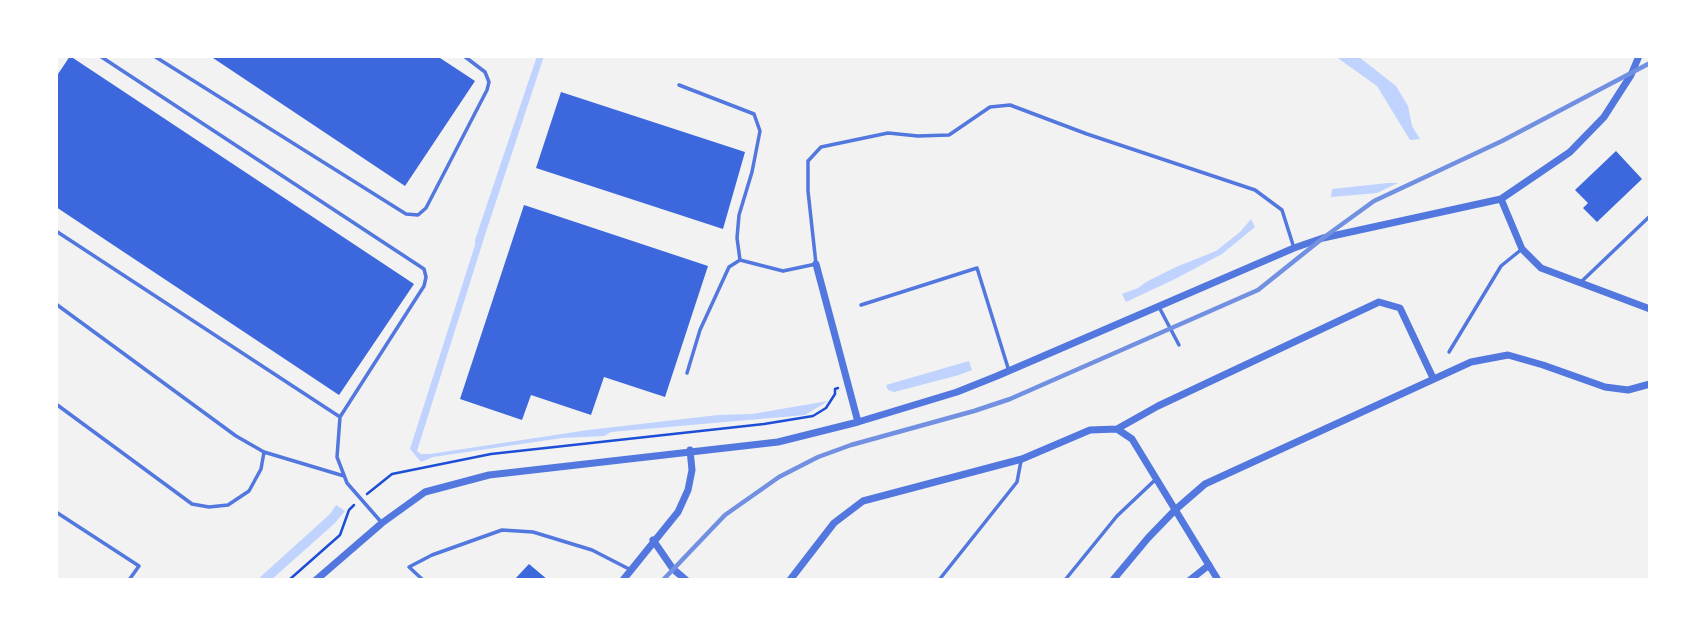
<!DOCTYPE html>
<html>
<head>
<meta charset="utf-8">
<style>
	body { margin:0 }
	#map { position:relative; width:1706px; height:636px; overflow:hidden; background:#f2f2f2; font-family:"IBM Plex Sans",sans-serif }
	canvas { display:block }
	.frame { position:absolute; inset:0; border:58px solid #fff; pointer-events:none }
</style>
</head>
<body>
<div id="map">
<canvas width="1706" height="636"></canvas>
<div class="frame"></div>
</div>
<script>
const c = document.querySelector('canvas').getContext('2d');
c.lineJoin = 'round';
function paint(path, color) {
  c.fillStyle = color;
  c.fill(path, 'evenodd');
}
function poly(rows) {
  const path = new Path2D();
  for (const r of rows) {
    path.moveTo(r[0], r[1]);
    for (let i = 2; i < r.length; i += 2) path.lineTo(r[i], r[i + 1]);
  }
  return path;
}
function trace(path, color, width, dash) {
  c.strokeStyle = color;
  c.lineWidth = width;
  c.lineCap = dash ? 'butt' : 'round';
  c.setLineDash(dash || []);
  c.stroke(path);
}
paint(poly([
	[537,56,544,56,485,235,417,451,421,454,430,454,588,430,718,415,752,414,828,401,805,415,611,432,604,436,562,438,433,457,421,462,410,449,475,245,475,240],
	[1335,56,1359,57,1396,86,1408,106,1412,126,1420,139,1410,140,1377,86],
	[1388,183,1398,183,1377,193,1331,197,1332,189],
	[1251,219,1255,227,1222,254,1175,279,1126,302,1122,294,1138,288,1146,282,1176,267,1216,251,1240,232],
	[969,361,972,370,959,375,894,392,888,390,886,385],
	[336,505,345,511,335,523,271,580,257,580,330,514]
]), '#bfd3fe');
paint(poly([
	[70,56,414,284,339,395,56,207,56,77],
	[210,56,437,56,475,81,405,186],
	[561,92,745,152,723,229,536,168],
	[1616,151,1642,179,1597,222,1583,208,1588,203,1575,190],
	[524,205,708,266,665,397,604,377,591,415,531,395,522,420,460,399],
	[529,564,548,580,514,580]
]), '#3d67dc');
trace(poly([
	[367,494,392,474,491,454,764,424,813,416,826,408,835,394,835,389,838,388],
	[289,580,340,535,349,510,354,505]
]), '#1d4ed8', 2.5);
trace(poly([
	[100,56,424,269,426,277,424,286,340,417,337,457,347,483,382,523],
	[154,56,406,214,418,215,426,208,487,90,489,82,485,72,464,56],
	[679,85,754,114,760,131,752,172,739,215,737,238,740,260],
	[56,231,340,417],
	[1581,282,1650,216],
	[56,304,236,436,264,452,344,476],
	[861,305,977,268,1009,371],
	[1159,307,1179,345],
	[1449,352,1501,266,1522,249],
	[687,373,700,330,729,267,740,260,783,271,816,264,808,191,808,161,821,147,888,133,918,136,949,135,990,107,1010,105,1087,134,1255,190,1282,210,1294,248],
	[56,404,192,504,209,507,228,505,249,491,261,469,264,452],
	[56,512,139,566,129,580],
	[423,580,409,567,432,555,502,530,533,532,592,550,631,570],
	[939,580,1017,482,1021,461],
	[1065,580,1117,516,1155,480]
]), '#5277de', 3.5);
trace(poly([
	[1501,199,1522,249,1541,268,1650,309],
	[816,264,858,422],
	[1117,429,1158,406,1379,302,1400,308,1433,378],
	[653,540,673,569,686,580],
	[316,580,382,523,425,492,489,475,778,442,858,422,957,392,997,376,1294,248,1323,238,1501,199,1570,152,1604,117,1631,75,1639,56],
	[623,580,678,512,688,490,692,470,690,450],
	[790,580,834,523,863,501,1022,459,1090,430,1117,429,1132,439,1218,580],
	[1113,580,1148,538,1175,510,1205,484,1471,362,1508,355,1543,365,1605,387,1628,390,1650,384],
	[1190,580,1209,565]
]), '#5277de', 7);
trace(poly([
	[663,580,725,515,779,477,818,457,851,445,974,411,1010,399,1258,290,1323,238,1374,201,1502,141,1650,63]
]), '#7290e2', 4.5);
</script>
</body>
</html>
